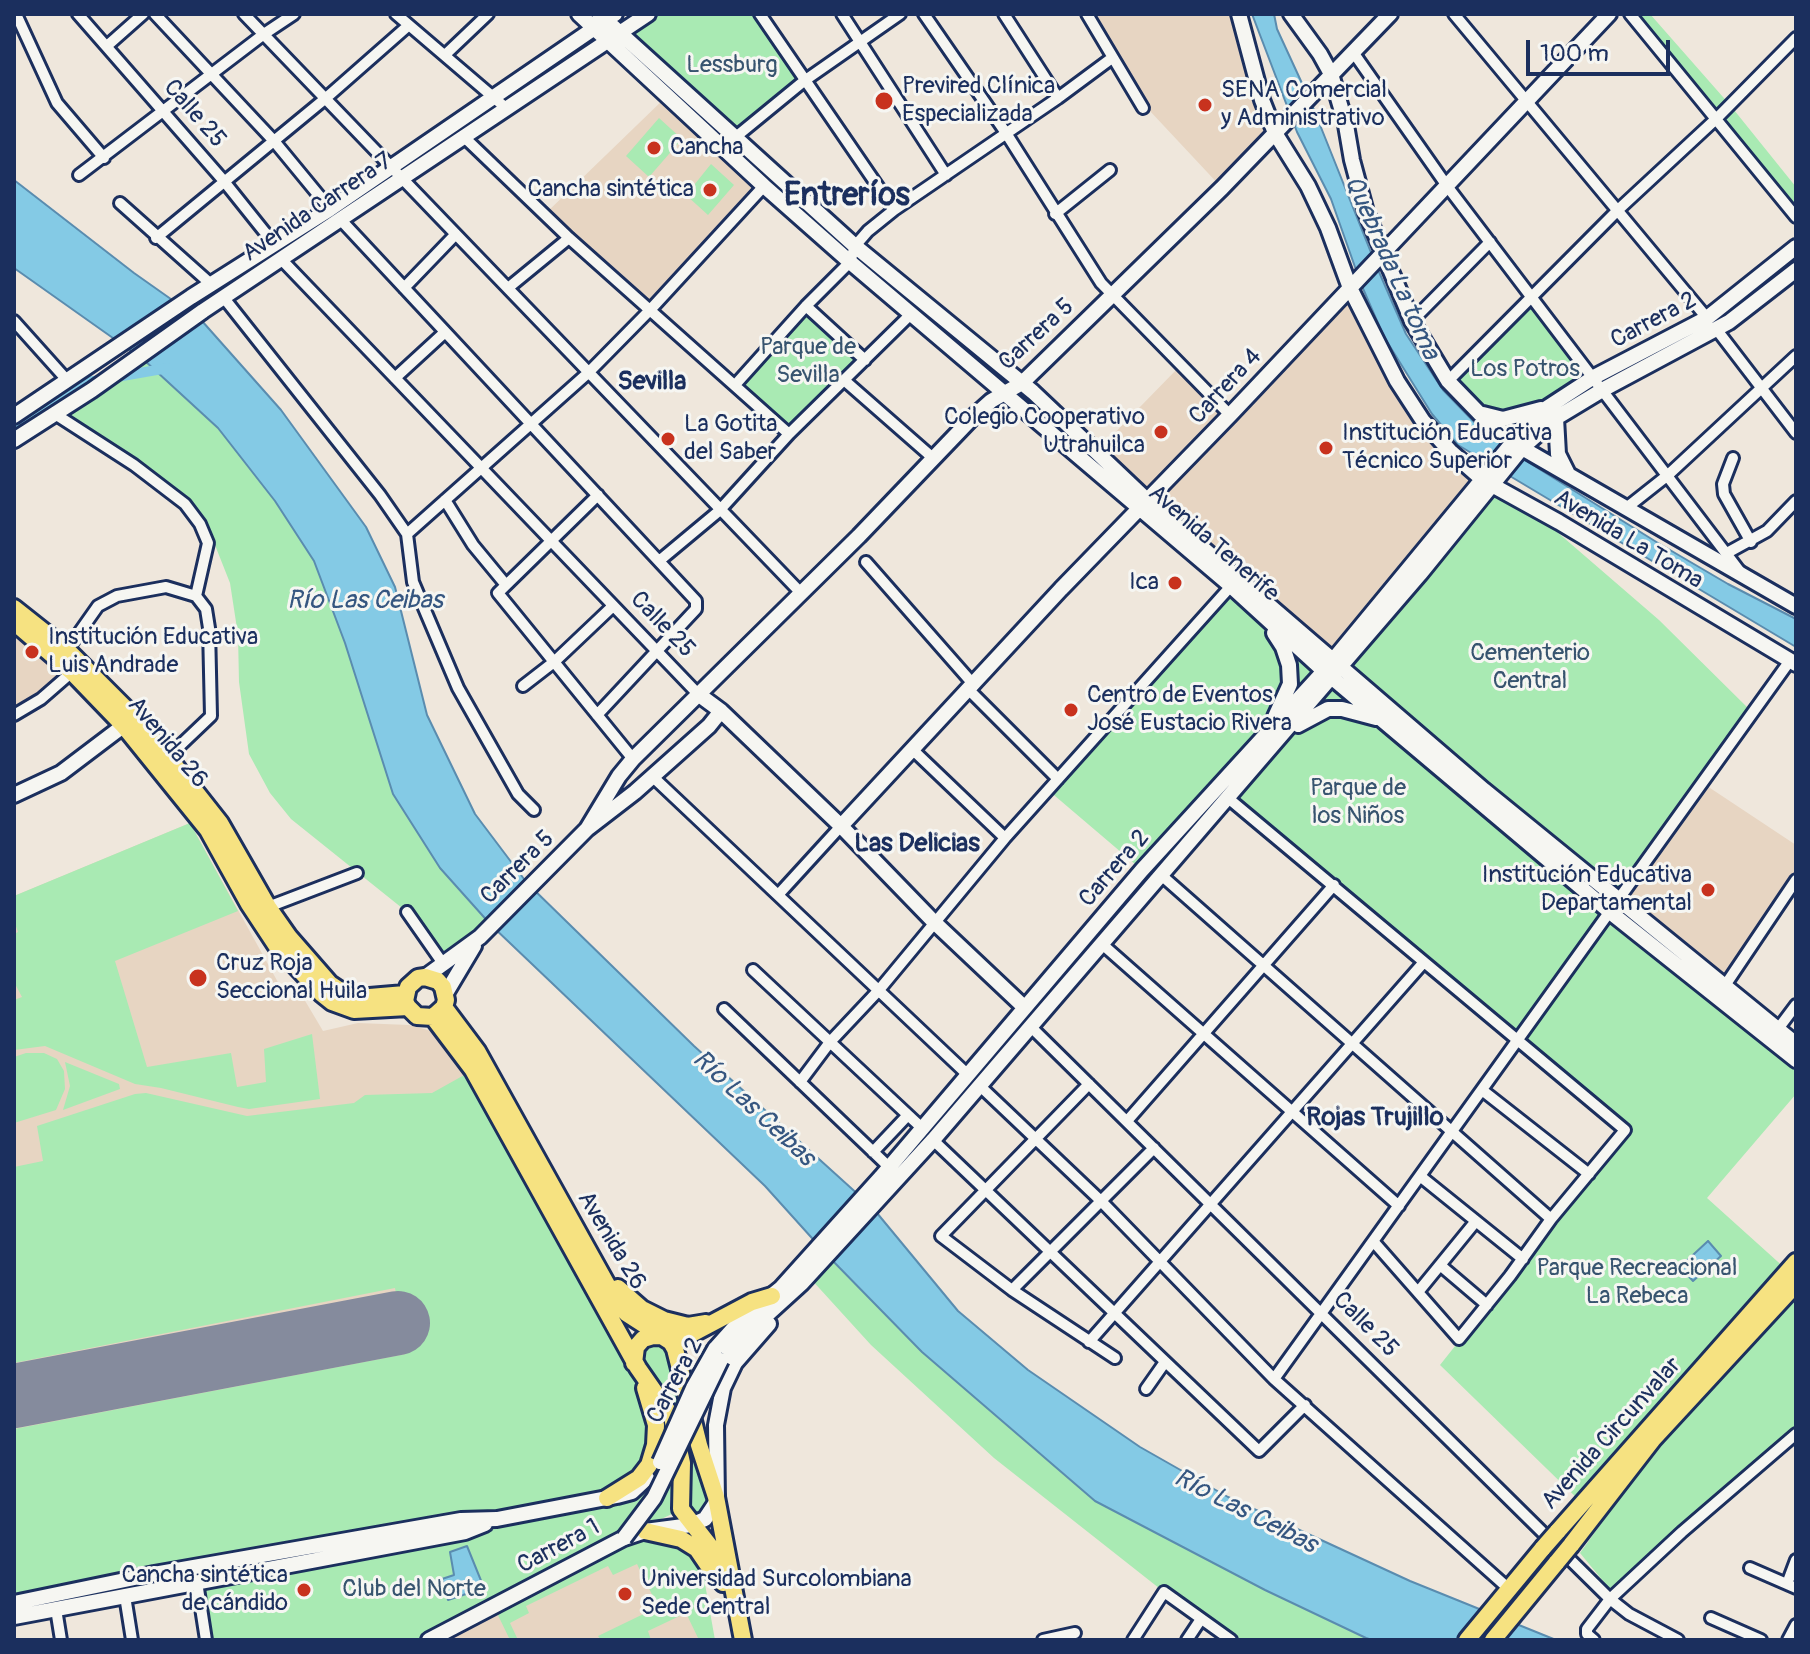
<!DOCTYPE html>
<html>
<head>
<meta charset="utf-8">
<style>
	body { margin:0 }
	#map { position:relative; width:1810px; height:1654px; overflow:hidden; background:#efe7dc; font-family:Pangolin,sans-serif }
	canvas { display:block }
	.frame { position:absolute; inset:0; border:16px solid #1b2f5e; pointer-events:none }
	.scale { position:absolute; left:1526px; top:40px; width:144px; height:36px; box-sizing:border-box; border:4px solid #1b2f5e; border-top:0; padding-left:10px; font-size:24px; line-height:28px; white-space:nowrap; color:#1b2f5e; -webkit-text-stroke:6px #f6f6f2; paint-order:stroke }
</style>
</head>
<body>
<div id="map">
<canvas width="1810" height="1654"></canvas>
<div class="frame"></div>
<div class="scale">100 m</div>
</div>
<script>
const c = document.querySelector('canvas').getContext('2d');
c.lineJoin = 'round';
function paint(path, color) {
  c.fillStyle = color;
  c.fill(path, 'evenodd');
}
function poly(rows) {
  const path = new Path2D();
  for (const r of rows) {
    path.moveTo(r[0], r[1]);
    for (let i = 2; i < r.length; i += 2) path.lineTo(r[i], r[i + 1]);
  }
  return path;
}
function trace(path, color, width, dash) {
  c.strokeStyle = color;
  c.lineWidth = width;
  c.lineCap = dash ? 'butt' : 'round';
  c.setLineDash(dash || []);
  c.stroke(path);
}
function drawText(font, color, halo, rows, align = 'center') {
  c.font = font + ' Pangolin,sans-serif';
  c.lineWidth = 6;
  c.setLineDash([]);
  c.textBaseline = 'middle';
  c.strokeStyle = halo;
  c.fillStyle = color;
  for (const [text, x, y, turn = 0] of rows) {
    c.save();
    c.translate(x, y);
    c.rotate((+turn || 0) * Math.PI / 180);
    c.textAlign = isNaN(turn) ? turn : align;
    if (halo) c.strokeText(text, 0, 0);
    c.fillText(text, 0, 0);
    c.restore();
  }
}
paint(poly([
	[1089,14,1239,14,1275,133,1222,188,1149,110],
	[667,96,764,186,651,309,545,214],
	[1350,288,1423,421,1483,476,1334,659,1148,501],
	[1179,367,1226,413,1146,495,1097,451],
	[14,622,72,672,14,715],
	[1704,784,1796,845,1796,879,1724,986,1620,900],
	[190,823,285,995,304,999,323,1031,358,1023,409,1025,428,1030,439,1037,454,1053,586,1288,14,1595,14,896],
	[632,1549,714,1640,430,1640]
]), '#e7d5c2');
paint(poly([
	[648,14,760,14,804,81,734,138,617,32],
	[1630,14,1650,14,1730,105,1796,187,1796,217],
	[659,118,682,139,649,177,626,156],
	[711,164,734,185,708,215,686,195],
	[1531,299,1594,377,1514,435,1454,377],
	[806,306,865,360,789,434,735,385],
	[144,360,218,428,275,501,314,561,345,642,393,794,491,925,444,965,407,912,291,819,270,793,249,754,239,682,238,635,230,583,211,535,196,511,139,462,68,415],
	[1493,486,1549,525,1659,620,1750,710,1620,900,1341,667],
	[1231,586,1324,671,1142,870,1048,790],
	[1331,677,1796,1061,1796,1094,1707,1198,1787,1270,1582,1503,1440,1365,1629,1127,1228,798],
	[190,823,238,911,115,961,147,1067,231,1053,237,1087,266,1082,264,1049,312,1034,320,1099,249,1109,238,1107,161,1088,135,1084,45,1046,14,1050,14,1000,22,997,14,982,14,934,18,932,14,921,14,896],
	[26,1053,44,1053,57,1059,64,1071,65,1089,56,1110,14,1123,14,1057],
	[65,1062,119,1084,120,1089,63,1110,70,1086],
	[466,1074,648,1395,654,1412,645,1485,657,1468,666,1424,673,1475,670,1502,672,1514,627,1535,680,1540,722,1581,705,1584,715,1640,699,1640,686,1613,648,1631,651,1640,601,1640,598,1636,658,1607,637,1564,613,1575,608,1566,526,1606,529,1613,510,1623,518,1640,510,1640,494,1607,428,1640,207,1640,195,1583,544,1511,14,1603,14,1429,406,1354,395,1288,14,1363,14,1167,43,1161,37,1126,135,1094,146,1093,247,1116,354,1103,365,1095,432,1093],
	[829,1257,922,1352,1372,1640,1231,1640,1164,1592,994,1458,871,1345,810,1278],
	[1796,1295,1796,1434,1613,1593,1580,1553,1656,1447],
	[657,1342,666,1346,709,1498,707,1507,699,1514,694,1514,688,1506,690,1462,682,1418,676,1405,650,1375,641,1359,646,1345]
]), '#a9eab3');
const water = poly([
	[1252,14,1274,14,1277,29,1312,105,1376,265,1406,334,1443,390,1483,431,1528,462,1658,543,1728,584,1796,619,1796,647,1458,445,1432,414,1384,337,1361,284,1331,199,1297,132,1252,14],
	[14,180,134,273,202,321,281,410,366,527,395,587,427,715,475,814,527,883,694,1046,872,1207,958,1311,1028,1370,1140,1447,1228,1497,1410,1581,1556,1640,1372,1640,1366,1638,1265,1590,1095,1501,922,1352,829,1257,765,1186,491,925,440,868,393,794,345,643,314,561,275,501,218,428,144,360,14,268,14,180],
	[1708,1241,1721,1256,1693,1281,1680,1267,1708,1241],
	[467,1546,484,1588,448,1600,442,1579,454,1575,450,1552,467,1546]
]);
paint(water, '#84cae5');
trace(water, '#5a8caf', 2);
trace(poly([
	[14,432,88,382,168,368]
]), '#84cae5', 10);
trace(poly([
	[14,1396,398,1323]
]), '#858b9d', 64);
const street = poly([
	[16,14,57,103,104,158],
	[78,14,223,180,275,245],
	[155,14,274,141,330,209],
	[244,14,801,593],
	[396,14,506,108],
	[760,14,894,210],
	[842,14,946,175],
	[924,14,1006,133,1101,283,1230,415],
	[1004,14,1058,98],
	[1087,14,1143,108],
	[1454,14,1707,318],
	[1630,14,1796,217],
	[108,45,143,14],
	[1353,52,1447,186,1741,573],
	[446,54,488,14],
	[463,136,569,238,789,434],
	[732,140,804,81,900,14],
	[79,175,264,34,294,14],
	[120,203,212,285],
	[1055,214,1110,170],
	[340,219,696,601,696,609,597,715],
	[156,238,326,98,409,25],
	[281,259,698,694],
	[404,288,455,235],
	[508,288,569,238],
	[224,298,380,495,407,534,413,582,458,688,518,794,534,810],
	[806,306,865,360],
	[14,321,66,379],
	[1412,321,1490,242],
	[1717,330,1796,433],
	[395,378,444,333],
	[844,380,933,458],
	[1448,381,1619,209,1717,118,1796,38],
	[735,385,806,306,850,262,855,246,868,231,894,210,1058,98,1112,58],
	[55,414,134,465,185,504,200,524,208,543,196,596],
	[1733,458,1723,484,1724,494,1751,542],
	[598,495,498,593,633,759],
	[445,500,473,545,506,585],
	[1625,509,1668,475,1796,356],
	[407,534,588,373,651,309,764,186],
	[1727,553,1767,531,1796,501],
	[659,561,719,511,789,434,912,313],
	[866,562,974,685],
	[67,650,98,606,117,596,166,587,196,596,206,609,209,628,211,716,168,757],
	[523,686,554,662,613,606],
	[969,690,1058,779],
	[14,715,41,699,72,672],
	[913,750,1005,838],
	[652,776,967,1074],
	[1228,798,1625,1130,1551,1219,1510,1276,1459,1339,1373,1241],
	[1160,874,1551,1219],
	[778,895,841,826],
	[268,907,357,873],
	[407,912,444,965],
	[1102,944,1399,1206],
	[753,970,923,1129],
	[1724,987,1796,880],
	[724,1009,889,1167],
	[1031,1027,1610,1599,1629,1614,1678,1640],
	[1778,1029,1796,1005],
	[800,1082,830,1042,879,990,1005,838,1231,586],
	[1089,1084,941,1236,1012,1290,1115,1358],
	[980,1086,1101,1201,1274,1379,1509,1589],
	[1482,1090,1589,1174],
	[1127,1121,1334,885],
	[933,1140,1259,1451,1305,1405],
	[873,1152,908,1115],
	[1420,1176,1523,1259],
	[1440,1265,1487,1305],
	[1012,1290,1154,1148],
	[1418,1292,1476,1221],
	[1089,1342,1424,962],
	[1274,1379,1789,662],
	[1146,1389,1165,1362],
	[1750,1568,1796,1588],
	[197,1582,206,1640],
	[1787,1584,1796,1560],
	[125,1596,132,1640],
	[56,1609,61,1640],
	[1711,1618,1761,1640],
	[1043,1640,1075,1633],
	[1133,1640,1164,1592,1231,1640],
	[1187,1640,1201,1619],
	[1594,1640,1587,1634,1587,1629,1610,1599,1682,1532,1796,1434],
	[1788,1640,1796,1625]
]);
const secondary = poly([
	[579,14,764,186,850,262,1231,586,1324,671,1610,912,1796,1060],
	[599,14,855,246,1033,392,1148,501,1484,790,1796,1044],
	[1239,14,1262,100,1275,133,1308,186,1328,228,1350,288,1397,381,1423,421,1450,451,1483,480,1559,522,1796,664],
	[1291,14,1320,54,1331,74,1346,125,1352,160,1366,212,1412,321,1448,381,1479,413,1522,448,1796,606],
	[1483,414,1503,419,1541,409],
	[14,416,191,297,330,209,615,14],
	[1556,418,1558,454,1568,474],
	[14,440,92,390,203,311,648,14],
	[1274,633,1283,647,1289,665,1290,684,1275,717],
	[698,694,721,711,841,826,934,922,1024,1007],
	[1298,725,1328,709,1342,709,1376,718],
	[14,795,61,773,131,720],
	[841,826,1061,589,1230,415,1609,14],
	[587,829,619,776,633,759,859,536,972,418,991,401,1022,383,1222,188,1390,14],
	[425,977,480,937,587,829,635,792,709,726,721,711],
	[446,993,474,946],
	[715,1349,740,1321,781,1288,881,1177,1142,870,1324,671,1527,425,1548,407,1594,377,1707,318,1796,247],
	[721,1360,736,1343,802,1283,933,1140,1420,574,1522,448,1556,418,1604,389,1729,322,1796,270],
	[14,1603,154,1574,461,1520,497,1519,617,1496,632,1492,647,1478],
	[14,1617,465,1532,485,1524],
	[429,1640,624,1538,645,1531,691,1525,705,1519,717,1501,716,1425,723,1388,735,1363,769,1324]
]);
const primary = poly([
	[14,608,67,650,134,717,168,757,220,823,268,907,289,937,330,984,339,990,358,998,405,994],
	[14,622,72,672,124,726,208,830,249,904,276,945,322,994,332,1002,354,1010,408,1007],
	[444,1007,433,1017,417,1016,408,1007,405,1001,408,987,418,978,425,977,438,981,443,987,446,1000,444,1007,477,1051,616,1301,626,1313,671,1342,675,1349,699,1445,716,1497,743,1640],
	[433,1017,473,1070,638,1368,672,1417,682,1463,681,1509,716,1554,723,1583],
	[618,1288,642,1309,664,1320,688,1326,706,1323],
	[634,1363,636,1347,643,1339,653,1336,686,1337,752,1302,772,1296],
	[607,1498,639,1478,649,1465,655,1445,656,1425,645,1388],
	[645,1531,681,1539,697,1549,716,1577],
	[1557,1532,1796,1262],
	[1571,1545,1653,1439,1796,1284],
	[1467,1640,1543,1548],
	[1493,1640,1557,1562]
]);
trace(street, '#1b2f5e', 16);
trace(secondary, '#1b2f5e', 20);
trace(primary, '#1b2f5e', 22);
trace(street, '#f6f6f2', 10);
trace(secondary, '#f6f6f2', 14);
trace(primary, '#f6e281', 16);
const secondaryBridge = poly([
	[660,1462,693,1388,715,1349],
	[624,1538,654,1498,721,1360]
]);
const primaryBridge = poly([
	[1543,1548,1557,1532],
	[1557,1562,1571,1545]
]);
trace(secondaryBridge, '#1b2f5e', 20, []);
trace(primaryBridge, '#1b2f5e', 22, []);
trace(secondaryBridge, '#f6f6f2', 14);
trace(primaryBridge, '#f6e281', 16);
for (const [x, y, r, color] of [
	[884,101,10,"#c8321e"],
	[1205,105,8,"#c8321e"],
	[654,148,8,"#c8321e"],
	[710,190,8,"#c8321e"],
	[1161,432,8,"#c8321e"],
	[668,439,8,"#c8321e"],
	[1326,448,8,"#c8321e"],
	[1175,583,8,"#c8321e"],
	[32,652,8,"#c8321e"],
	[1071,710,8,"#c8321e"],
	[1708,890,8,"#c8321e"],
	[198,978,10,"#c8321e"],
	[304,1590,8,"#c8321e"],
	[625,1594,8,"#c8321e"]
]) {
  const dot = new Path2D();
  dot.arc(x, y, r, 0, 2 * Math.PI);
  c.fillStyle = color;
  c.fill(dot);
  trace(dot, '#f6f6f2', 3);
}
drawText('24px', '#37546f', '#f6f6f2', [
	["Lessburg",732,66],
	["Parque de",808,348],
	["Sevilla",808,376],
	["Los Potros",1525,370],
	["Cementerio",1530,654],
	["Central",1530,682],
	["Parque de",1358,789],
	["los Niños",1358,817],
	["Parque Recreacional",1637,1269],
	["La Rebeca",1637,1297],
	["Club del Norte",414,1590]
]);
drawText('24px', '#1b2f5e', '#f6f6f2', [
	["Previred Clínica",902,87],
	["Especializada",902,115],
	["SENA Comercial",1221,91],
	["y Administrativo",1221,119],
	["Cancha",670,148],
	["Cancha sintética",694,190,"right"],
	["Colegio Cooperativo",1145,418,"right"],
	["Utrahuilca",1145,446,"right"],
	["La Gotita",684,425],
	["del Saber",684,453],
	["Institución Educativa",1342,434],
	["Técnico Superior",1342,462],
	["Ica",1159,583,"right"],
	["Institución Educativa",48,638],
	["Luis Andrade",48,666],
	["Centro de Eventos",1087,696],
	["José Eustacio Rivera",1087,724],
	["Institución Educativa",1692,876,"right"],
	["Departamental",1692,904,"right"],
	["Cruz Roja",216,964],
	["Seccional Huila",216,992],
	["Cancha sintética",288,1576,"right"],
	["de cándido",288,1604,"right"],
	["Universidad Surcolombiana",641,1580],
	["Sede Central",641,1608]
], 'left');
drawText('24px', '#1b2f5e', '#f6f6f2', [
	["Calle 25",194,114,49],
	["Avenida Carrera 7",318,208,-34],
	["Carrera 2",1654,321,-28],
	["Carrera 5",1037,335,-43],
	["Carrera 4",1226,387,-47],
	["Avenida La Toma",1628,540,31],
	["Avenida Tenerife",1213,544,41],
	["Calle 25",662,625,46],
	["Avenida 26",167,743,50],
	["Carrera 5",518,868,-45],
	["Carrera 2",1115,869,-49],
	["Avenida 26",611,1241,59],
	["Calle 25",1365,1325,45],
	["Carrera 2",676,1381,-62],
	["Avenida Circunvalar",1612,1434,-48],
	["Carrera 1",559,1547,-28]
]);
drawText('italic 26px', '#355680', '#f6f6f2', [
	["Quebrada La toma",1391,268,66],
	["Río Las Ceibas",365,601],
	["Río Las Ceibas",753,1109,43],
	["Río Las Ceibas",1245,1512,27]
]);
drawText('bold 26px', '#1b2f5e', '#f6f6f2', [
	["Sevilla",652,382],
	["Las Delicias",917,844],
	["Rojas Trujillo",1375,1118]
]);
drawText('bold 32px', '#1b2f5e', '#f6f6f2', [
	["Entreríos",847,197]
]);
</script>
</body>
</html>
